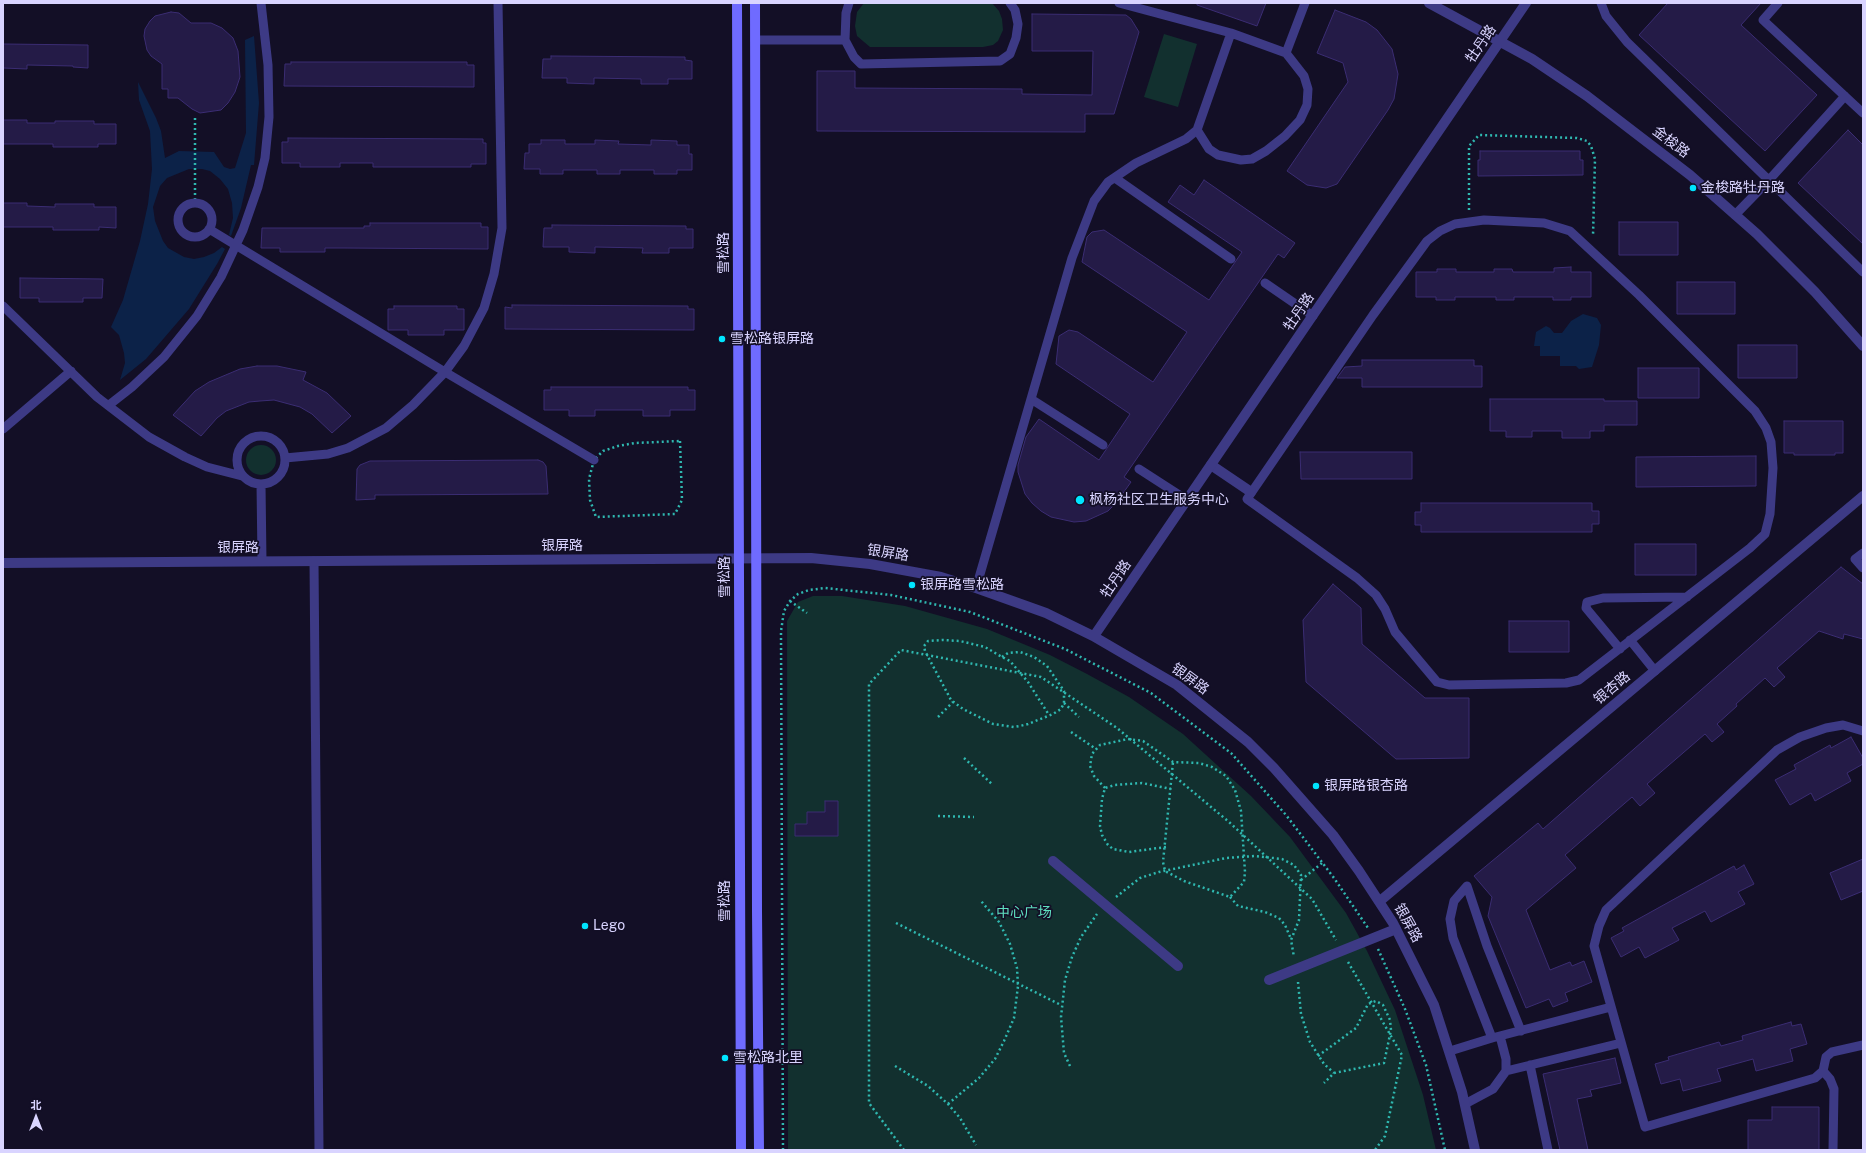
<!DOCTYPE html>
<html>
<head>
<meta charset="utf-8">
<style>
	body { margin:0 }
	#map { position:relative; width:1866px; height:1153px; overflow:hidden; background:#130f26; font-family:"Public Sans","Noto Sans SC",sans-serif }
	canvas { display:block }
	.frame { position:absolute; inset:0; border:4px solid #d9d4ff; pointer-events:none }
	.north { position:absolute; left:16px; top:1097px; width:40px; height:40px; -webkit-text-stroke:3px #130f26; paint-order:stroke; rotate:0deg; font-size:11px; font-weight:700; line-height:16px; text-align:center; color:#d9d4ff }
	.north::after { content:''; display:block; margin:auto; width:14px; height:18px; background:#d9d4ff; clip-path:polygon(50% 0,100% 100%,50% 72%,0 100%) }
</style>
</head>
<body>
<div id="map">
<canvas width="1866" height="1153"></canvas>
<div class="frame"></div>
<div class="north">北</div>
</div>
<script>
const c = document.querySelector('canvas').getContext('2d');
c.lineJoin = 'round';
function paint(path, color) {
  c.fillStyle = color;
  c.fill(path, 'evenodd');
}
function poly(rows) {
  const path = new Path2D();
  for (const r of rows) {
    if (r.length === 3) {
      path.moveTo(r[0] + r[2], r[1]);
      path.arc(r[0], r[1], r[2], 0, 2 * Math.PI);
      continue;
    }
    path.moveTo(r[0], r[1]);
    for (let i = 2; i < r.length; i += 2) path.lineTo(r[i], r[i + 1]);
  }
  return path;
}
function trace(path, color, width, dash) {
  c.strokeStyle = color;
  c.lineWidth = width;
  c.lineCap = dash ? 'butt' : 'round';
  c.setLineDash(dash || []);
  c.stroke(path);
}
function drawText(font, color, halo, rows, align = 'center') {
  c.font = font + ' "Public Sans","Noto Sans SC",sans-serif';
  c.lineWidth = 3.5;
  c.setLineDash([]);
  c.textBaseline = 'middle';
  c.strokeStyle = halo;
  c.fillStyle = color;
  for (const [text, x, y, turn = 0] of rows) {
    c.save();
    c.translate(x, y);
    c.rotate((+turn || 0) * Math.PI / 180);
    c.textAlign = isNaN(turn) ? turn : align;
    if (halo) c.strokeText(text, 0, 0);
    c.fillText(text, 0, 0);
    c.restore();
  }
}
paint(poly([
	[864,3,992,3,999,11,1002,19,1003,30,998,41,993,45,983,47,870,47,857,36,855,26,857,12],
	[1164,34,1197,44,1178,107,1144,97],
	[261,460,15],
	[813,596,842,596,905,606,987,629,1050,655,1087,674,1129,697,1183,734,1251,796,1290,837,1346,913,1367,951,1395,1010,1423,1095,1436,1150,788,1150,787,621,798,602]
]), '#12302f');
paint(poly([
	[254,36,259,103,254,165,251,165,241,208,231,236,229,235,233,218,232,203,228,189,220,179,210,171,202,169,189,169,167,178,160,186,153,207,155,221,163,241,168,248,184,257,194,259,204,257,214,253,222,247,225,249,217,264,189,309,146,359,120,380,125,363,124,353,119,335,111,327,123,300,140,241,148,204,152,169,150,131,139,100,138,82,156,118,161,131,165,158,179,151,214,152,224,167,230,169,235,168,246,133,245,40],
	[1583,314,1597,318,1601,325,1599,345,1592,367,1579,369,1576,366,1560,366,1560,356,1540,356,1540,346,1534,346,1536,332,1546,326,1550,328,1554,333,1562,333,1571,321]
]), '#0c2248');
const building = poly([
	[1197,3,1266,3,1257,26,1197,5,1197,3],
	[1668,3,1761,3,1741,25,1817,95,1765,151,1639,35,1668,3],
	[1335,10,1366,22,1377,30,1392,49,1398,74,1394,99,1388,110,1337,184,1326,188,1307,185,1287,171,1348,82,1343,63,1317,53,1335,10],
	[171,12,179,13,191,23,211,23,222,28,233,38,238,51,240,77,235,92,228,103,221,110,200,113,192,109,178,98,168,98,168,89,162,89,162,64,151,56,147,50,144,36,145,29,150,21,155,16,171,12],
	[1032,14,1126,15,1131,19,1139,32,1114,114,1085,114,1085,132,817,131,817,71,855,71,855,88,1022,89,1022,94,1092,95,1093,51,1032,51,1032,14],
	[3,44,88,45,88,68,73,67,73,66,27,65,27,69,3,68,3,44],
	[551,56,685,57,685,60,692,61,692,79,668,79,668,84,641,84,641,79,594,78,594,84,567,83,567,78,542,78,543,59,551,59,551,56],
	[291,62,467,62,467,65,474,65,474,87,284,86,285,64,291,64,291,62],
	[3,120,27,120,27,123,55,123,55,121,94,121,94,124,116,124,116,144,98,144,98,147,53,147,53,144,3,144,3,120],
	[1848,130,1863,145,1863,244,1798,183,1848,130],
	[288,138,483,139,483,143,486,143,486,164,471,164,471,167,373,167,373,163,340,163,340,167,300,167,300,163,282,163,282,142,288,142,288,138],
	[541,140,565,140,565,144,595,144,595,140,619,141,618,144,651,145,651,140,677,141,677,145,689,145,689,154,692,154,692,170,677,170,677,174,654,174,654,170,620,170,620,174,597,174,597,170,563,170,563,174,540,174,540,169,524,169,525,153,529,153,529,144,541,144,541,140],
	[1480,151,1580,151,1580,160,1583,160,1583,175,1478,176,1478,160,1480,160,1480,151],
	[1204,180,1295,243,1284,258,1278,254,1124,477,1131,482,1116,503,1108,511,1086,521,1074,522,1051,517,1041,511,1032,503,1025,494,1018,472,1018,465,1026,437,1039,419,1099,460,1130,414,1056,364,1059,336,1069,330,1078,332,1153,382,1187,332,1082,262,1087,237,1092,232,1104,230,1209,300,1242,252,1168,202,1180,185,1194,195,1204,180],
	[3,203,27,203,27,206,55,207,55,204,94,204,94,207,116,207,116,228,99,227,99,230,53,230,53,227,3,227,3,203],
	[1619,222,1678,222,1678,255,1619,255,1619,222],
	[370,223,481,223,481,227,488,227,488,249,344,248,325,248,325,252,280,252,280,248,261,248,262,228,364,228,364,226,370,226,370,223],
	[552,225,686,226,686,229,693,229,693,248,669,248,669,253,642,253,643,248,595,247,595,253,569,252,569,247,543,247,544,228,552,228,552,225],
	[1571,267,1571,272,1591,272,1591,297,1571,297,1571,300,1553,300,1553,297,1514,297,1514,300,1496,300,1496,297,1455,297,1455,300,1436,300,1436,297,1416,297,1416,272,1437,272,1437,269,1456,269,1456,272,1494,272,1494,269,1512,269,1513,272,1554,272,1554,268,1571,267],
	[20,278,103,279,102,298,83,298,83,302,39,302,39,298,20,298,20,278],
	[1677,282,1735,282,1735,314,1677,314,1677,282],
	[512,305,688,306,688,309,694,309,694,330,505,329,505,307,512,308,512,305],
	[394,306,457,306,457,309,464,309,464,330,444,330,444,335,408,335,408,330,388,330,388,309,394,309,394,306],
	[1738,345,1797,345,1797,378,1738,378,1738,345],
	[1362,360,1474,360,1474,366,1482,366,1482,387,1362,387,1362,378,1337,378,1345,367,1362,366,1362,360],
	[257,366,277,366,306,372,303,380,327,393,351,416,332,433,312,414,300,407,274,400,260,401,249,402,226,411,217,418,201,436,173,415,195,391,209,382,240,369,257,366],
	[1638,368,1699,368,1699,398,1638,398,1638,368],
	[551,387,688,387,688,390,695,390,695,410,670,410,670,416,643,416,643,410,595,410,595,416,569,416,569,410,544,410,544,390,551,390,551,387],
	[1490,399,1604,399,1604,401,1637,401,1637,425,1604,425,1604,431,1590,431,1590,438,1562,438,1562,431,1532,431,1532,437,1506,437,1506,431,1490,431,1490,399],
	[1784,421,1843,421,1843,453,1835,453,1835,455,1794,455,1794,453,1784,453,1784,421],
	[1300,452,1412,452,1412,479,1301,479,1300,452],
	[1756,456,1756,486,1636,487,1636,457,1756,456],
	[538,460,543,462,546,466,548,494,375,495,375,499,356,500,357,469,360,465,370,461,538,460],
	[1421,503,1592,503,1592,511,1599,511,1599,524,1592,524,1592,532,1421,532,1421,525,1415,525,1415,512,1421,512,1421,503],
	[1635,544,1696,544,1696,575,1635,575,1635,544],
	[1841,567,1863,584,1863,639,1844,634,1843,639,1819,631,1777,668,1785,677,1774,687,1765,678,1736,704,1737,706,1717,724,1724,732,1712,742,1705,734,1647,784,1655,793,1640,806,1632,797,1565,855,1576,868,1526,910,1550,970,1570,962,1572,966,1584,961,1592,982,1565,993,1568,1001,1553,1007,1549,999,1526,1008,1488,916,1492,897,1474,876,1538,823,1543,829,1841,567],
	[1333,584,1361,608,1362,644,1425,698,1469,698,1469,758,1396,759,1306,682,1303,620,1333,584],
	[1509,621,1569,621,1569,652,1509,652,1509,621],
	[1851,737,1863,758,1863,764,1847,773,1851,781,1815,801,1811,793,1790,805,1775,780,1796,769,1794,765,1830,745,1831,748,1851,737],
	[825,801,838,801,838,836,795,836,795,824,807,824,807,812,825,812,825,801],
	[1863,859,1863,891,1841,900,1830,873,1863,859],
	[1744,865,1754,884,1738,892,1745,904,1711,922,1705,911,1672,928,1679,940,1645,958,1639,947,1621,957,1611,938,1624,931,1622,928,1734,866,1736,870,1744,865],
	[1791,1022,1792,1026,1801,1024,1807,1044,1790,1049,1793,1061,1756,1071,1753,1059,1717,1069,1721,1081,1683,1091,1680,1079,1661,1084,1655,1064,1669,1060,1668,1057,1719,1042,1721,1046,1743,1040,1742,1036,1791,1022],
	[1615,1058,1621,1083,1590,1090,1592,1096,1577,1099,1588,1150,1560,1150,1543,1074,1615,1058],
	[1772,1107,1819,1107,1819,1150,1748,1150,1748,1120,1772,1120,1772,1107]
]);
paint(building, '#241b47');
trace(building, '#3b2d73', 1);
trace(poly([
	[195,118,195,204],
	[1469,210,1469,146,1479,135,1577,138,1587,141,1591,146,1595,159,1593,236],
	[680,441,682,500,675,514,596,517,590,500,589,479,594,460,603,451,618,446,635,443,680,441],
	[790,601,807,613],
	[1002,657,1008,653,1020,652,1034,657,1047,666,1064,691,1064,703,1061,709,1053,714,1028,724,1020,726,1014,727,993,724,963,709,951,700,925,651,924,646,928,641,942,640,960,641,985,647,1002,657,1010,661,1028,682,1049,715],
	[1064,703,1079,717],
	[938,717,953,702],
	[1071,732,1096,749],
	[964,758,993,785],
	[1105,788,1094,776,1090,766,1092,754,1100,745,1128,739,1143,741,1173,762,1199,763,1212,767,1226,776,1235,790,1241,811,1245,872,1244,882,1230,897,1184,881,1165,871,1163,862,1173,762],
	[938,816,974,817],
	[1166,847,1129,852,1113,849,1108,845,1102,835,1100,826,1102,799,1105,788,1115,785,1142,783,1171,789],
	[1301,880,1322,863],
	[1116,897,1140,878,1159,872,1226,858,1255,856,1282,859,1294,865,1301,875,1299,920,1291,940,1294,957],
	[1230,897,1238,906,1265,912,1279,918,1285,925,1291,939],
	[896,923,1061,1005],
	[1378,949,1405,1009,1426,1065,1445,1150],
	[1348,962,1402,1055,1385,1136,1375,1150],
	[1298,982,1301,1014,1310,1042,1324,1064,1334,1073],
	[1318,1056,1356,1028,1368,1004,1376,1001,1383,1005,1390,1020,1391,1030,1384,1063,1334,1073,1324,1083],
	[895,1066,928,1086,948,1104,960,1118,976,1145],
	[1070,1066,1064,1053,1061,1017,1065,980,1072,957,1081,937,1097,914],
	[948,1104,979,1078,995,1059,1004,1041,1014,1018,1018,986,1017,968,1010,944,999,922,981,901],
	[783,1150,781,631,784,611,790,601,798,594,809,590,825,588,891,595,970,612,1065,649,1151,693,1231,753,1286,815,1334,878,1368,928],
	[904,1150,869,1103,869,684,901,650,1041,677,1117,728,1229,822,1312,899,1336,940]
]), '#2fb8b0', 2.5, [2, 3]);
trace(poly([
	[849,3,846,13,845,40,854,57,861,64,1000,61,1010,54,1016,38,1018,24,1015,10,1010,3],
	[1119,3,1231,33,1286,53,1305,3],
	[1601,3,1606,16,1627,42,1863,272],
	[1778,3,1763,20,1863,113],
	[755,40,845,40],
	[1197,130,1209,149,1218,155,1241,160,1252,159,1266,151,1285,136,1300,120,1307,105,1308,89,1304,76,1286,53],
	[1115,178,1231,259],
	[195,220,17],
	[1735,215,1769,180,1845,96],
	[1484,220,1544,223,1570,231,1639,295,1755,411,1766,428,1771,442,1773,468,1770,514,1765,534,1750,548,1579,680,1566,683,1449,685,1437,682,1395,632,1385,609,1376,595,1357,578,1247,499,1373,315,1427,241,1440,231,1455,224,1484,220],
	[209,229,445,372,594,460],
	[1265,283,1313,316],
	[3,306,97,397,149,437,185,457,207,467,242,476],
	[1031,399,1103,445],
	[109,405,132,387,164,357,197,316,221,277,243,230,258,187,265,158,269,117,268,65,261,3],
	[3,429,71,371],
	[261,460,24],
	[285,458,328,454,348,448,386,428,413,405,445,372,464,346,484,308,494,274,502,228,498,3],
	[1139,469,1187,500],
	[261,484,262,561],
	[1863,553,1855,559,1863,568],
	[314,561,319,1150],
	[976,588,1072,258,1094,201,1108,182,1136,163,1186,139,1197,130,1231,33],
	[1630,640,1655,671],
	[1620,649,1586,608,1587,602,1603,598,1687,597],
	[1863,731,1843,725,1826,728,1800,737,1777,750,1606,910,1599,926,1594,946,1645,1127,1815,1078,1823,1071,1826,1057,1832,1052,1863,1045],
	[1467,886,1454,901,1450,919,1453,938,1492,1038],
	[1467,886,1487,946,1521,1031],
	[1450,1051,1492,1038,1611,1007],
	[1530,1065,1548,1150],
	[1506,1071,1621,1043],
	[1823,1071,1830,1079,1834,1089,1833,1150],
	[1465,1104,1493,1089,1506,1071,1506,1059,1500,1036]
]), '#3d3a85', 9);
trace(poly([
	[1053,861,1178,966],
	[1269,980,1396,929]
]), '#3d3a85', 10);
trace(poly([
	[1211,465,1251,492]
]), '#3d3a85', 10);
trace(poly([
	[1429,3,1532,59,1587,96,1690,175,1757,234,1815,292,1863,346],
	[3,563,811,558,870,564,941,577,976,588,1046,613,1093,636,1177,685,1248,742,1274,768,1333,835,1359,871,1393,923,1434,1005,1462,1092,1475,1150],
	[1094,636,1526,3],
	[1380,901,1863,496]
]), '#3d3a85', 10);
trace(poly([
	[737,3,741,1150],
	[755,3,757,911,759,1150]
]), '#6f6bff', 10);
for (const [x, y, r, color] of [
	[1693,188,4,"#00e5ff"],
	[722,339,4,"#00e5ff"],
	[1080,500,5,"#00e5ff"],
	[912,585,4,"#00e5ff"],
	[1316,786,4,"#00e5ff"],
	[585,926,4,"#00e5ff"],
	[725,1058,4,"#00e5ff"]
]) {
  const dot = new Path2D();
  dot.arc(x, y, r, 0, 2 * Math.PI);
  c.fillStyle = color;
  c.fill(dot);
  trace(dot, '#130f26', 1.5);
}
drawText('14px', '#d9d4ff', '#130f26', [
	["牡丹路",1481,44,-56],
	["金梭路",1671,142,37],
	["雪松路",724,253,-90],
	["牡丹路",1299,312,-56],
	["银屏路",562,546],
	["银屏路",238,548],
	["银屏路",888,553,9],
	["雪松路",725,577,-90],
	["牡丹路",1116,579,-56],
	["银屏路",1190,679,36],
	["银杏路",1612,688,-40],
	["雪松路",725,901,-90],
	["银屏路",1408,923,61]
]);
drawText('14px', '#d9d4ff', '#130f26', [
	["金梭路牡丹路",1701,188],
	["雪松路银屏路",730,339],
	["枫杨社区卫生服务中心",1089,500],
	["银屏路雪松路",920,585],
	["银屏路银杏路",1324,786],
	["Lego",593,926],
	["雪松路北里",733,1058]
], 'left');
drawText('14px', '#5fe0c0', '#130f26', [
	["中心广场",1024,913]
]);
</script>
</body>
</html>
